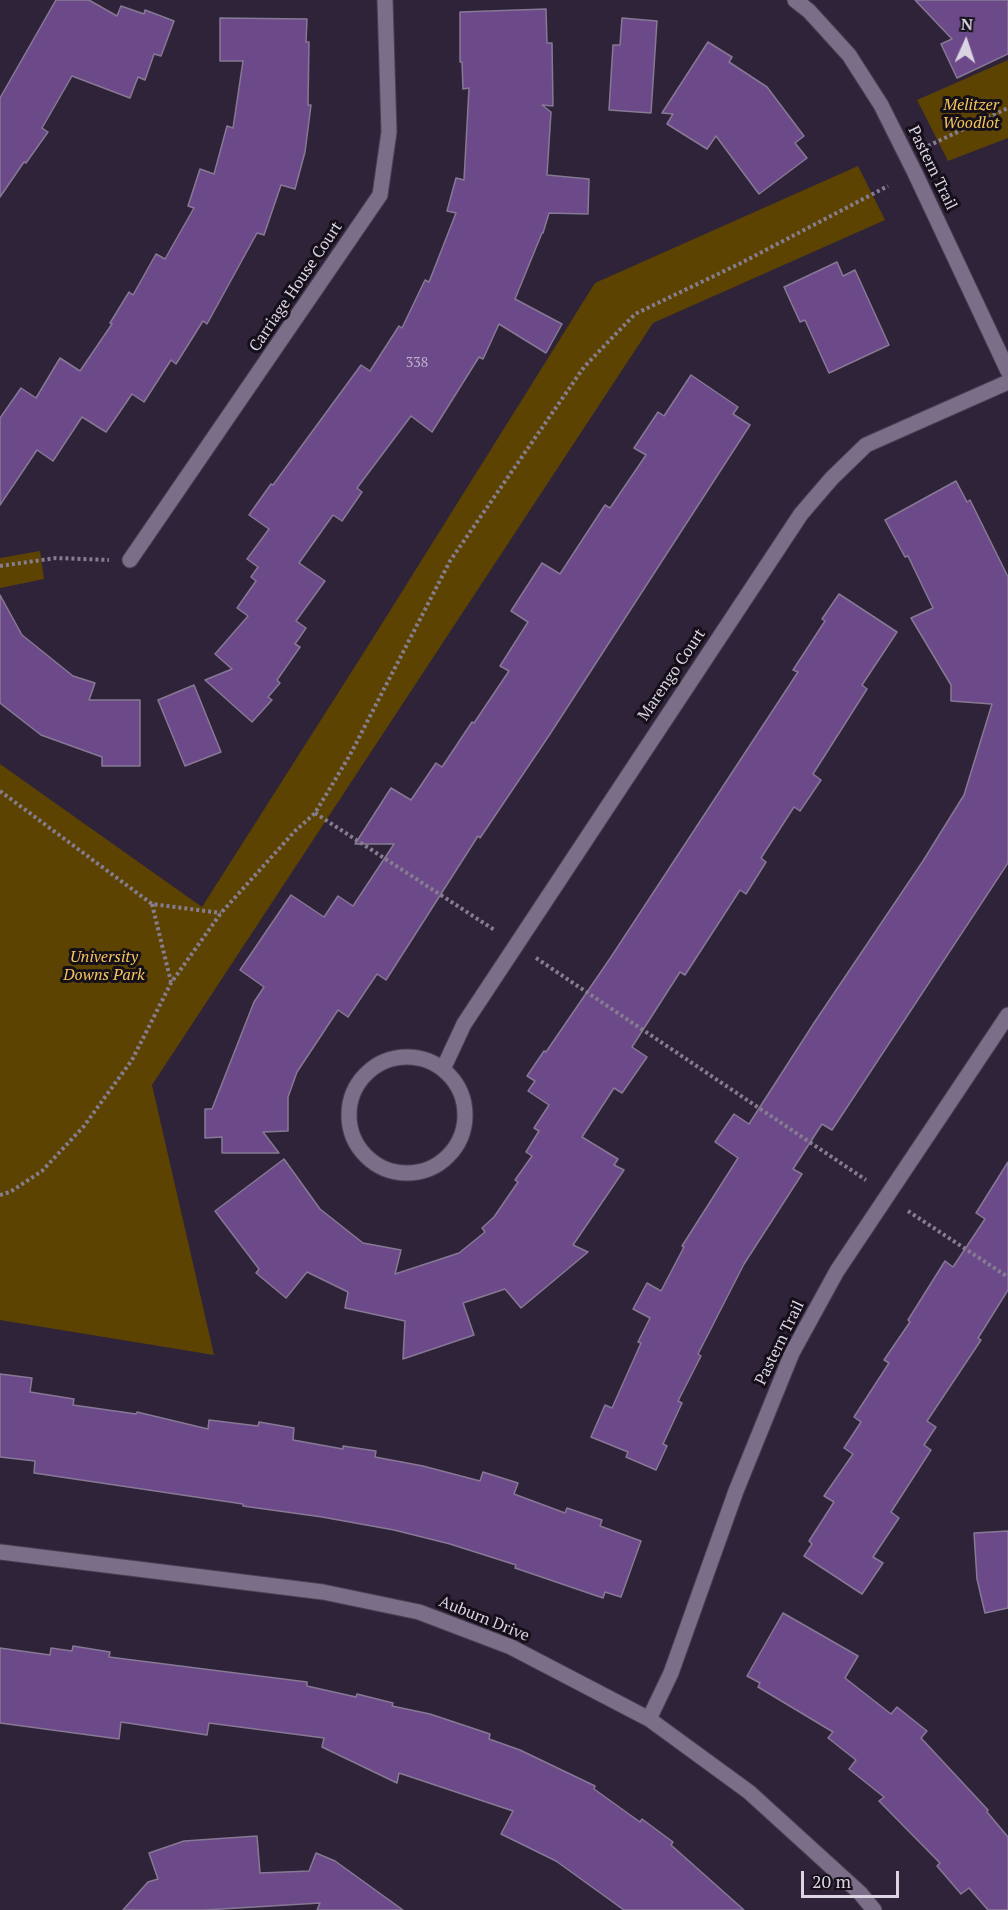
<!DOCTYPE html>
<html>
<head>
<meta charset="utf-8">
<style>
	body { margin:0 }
	#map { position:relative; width:1008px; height:1910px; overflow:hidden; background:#2f233a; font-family:"PT Serif",serif }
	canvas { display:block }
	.north { position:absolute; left:936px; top:12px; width:60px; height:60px; -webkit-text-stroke:4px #140f19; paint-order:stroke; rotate:3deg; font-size:16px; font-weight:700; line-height:24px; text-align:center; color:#dbd4e3 }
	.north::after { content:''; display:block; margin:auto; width:21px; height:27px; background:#dbd4e3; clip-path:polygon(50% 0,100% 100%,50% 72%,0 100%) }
	.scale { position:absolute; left:801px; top:1871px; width:98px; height:27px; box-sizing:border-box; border:3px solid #dbd4e3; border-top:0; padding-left:8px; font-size:18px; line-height:21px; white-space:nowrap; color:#dbd4e3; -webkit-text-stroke:4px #140f19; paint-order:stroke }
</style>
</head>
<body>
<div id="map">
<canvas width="1008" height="1910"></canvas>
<div class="north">N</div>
<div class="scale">20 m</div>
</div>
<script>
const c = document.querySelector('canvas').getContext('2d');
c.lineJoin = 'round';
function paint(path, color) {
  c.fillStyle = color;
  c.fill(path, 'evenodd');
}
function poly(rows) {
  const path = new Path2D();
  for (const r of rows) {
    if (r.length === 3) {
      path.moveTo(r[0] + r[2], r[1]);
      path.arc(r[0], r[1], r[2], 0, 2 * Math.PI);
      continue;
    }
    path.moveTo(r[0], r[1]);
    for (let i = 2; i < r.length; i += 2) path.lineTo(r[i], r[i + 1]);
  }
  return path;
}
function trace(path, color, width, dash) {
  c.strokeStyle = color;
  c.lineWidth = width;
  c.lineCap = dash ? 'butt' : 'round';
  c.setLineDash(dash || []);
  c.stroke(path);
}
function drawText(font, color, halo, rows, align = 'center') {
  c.font = font + ' "PT Serif",serif';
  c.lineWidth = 6;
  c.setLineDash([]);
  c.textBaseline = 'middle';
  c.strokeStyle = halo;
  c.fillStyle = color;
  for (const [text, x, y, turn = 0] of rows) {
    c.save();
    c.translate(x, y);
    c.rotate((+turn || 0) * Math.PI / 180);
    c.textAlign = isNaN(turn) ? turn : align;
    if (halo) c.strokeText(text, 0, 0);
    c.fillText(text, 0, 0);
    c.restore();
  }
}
paint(poly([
	[1008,60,1008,138,948,161,917,100],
	[858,166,885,220,653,323,152,1085,214,1355,0,1320,0,764,202,907,368,646,595,283],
	[40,551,44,579,0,588,0,558]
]), '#5c4301');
const building = poly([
	[56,0,89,0,117,16,121,6,144,14,145,10,174,21,161,56,154,54,145,80,138,77,130,98,72,76,42,128,48,132,26,163,24,162,0,197,0,98,56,0],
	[915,0,1008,0,1008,54,957,78,941,44,952,39,915,0],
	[546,9,547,43,552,43,553,106,542,105,551,112,547,175,589,179,588,214,549,213,543,233,542,233,515,299,562,324,546,353,499,324,483,359,479,357,432,432,411,416,357,488,362,492,342,521,333,515,299,563,325,581,296,621,306,628,295,644,300,647,277,680,280,683,268,697,272,700,252,722,205,680,232,669,215,654,248,616,237,608,256,581,251,577,258,567,247,559,269,529,249,515,271,484,273,485,361,365,370,371,399,326,402,328,425,280,429,282,456,213,447,211,456,178,464,180,469,88,463,89,462,62,460,62,460,12,546,9],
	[220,18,307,19,306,42,309,42,308,105,311,105,305,152,295,189,281,185,264,235,257,233,207,324,203,321,176,364,171,360,144,402,132,394,106,432,82,417,53,461,37,450,0,505,0,418,21,388,36,398,60,358,80,371,112,324,110,323,129,292,133,295,156,254,165,259,194,208,188,206,200,169,214,174,227,126,233,128,243,61,220,61,220,18],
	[622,18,657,21,651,113,609,110,613,45,620,45,622,18],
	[708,42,732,57,729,62,767,87,804,136,795,143,807,158,759,194,716,136,707,149,667,124,673,114,662,113,708,42],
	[837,262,843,276,855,270,889,345,829,373,805,320,800,322,784,287,837,262],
	[691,375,738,407,733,414,750,425,550,734,480,838,478,836,386,980,377,974,348,1017,338,1010,297,1072,288,1097,288,1131,263,1132,279,1153,222,1153,222,1137,205,1138,205,1109,212,1109,254,1002,264,987,240,970,291,895,324,917,338,896,353,906,394,844,355,844,391,788,411,800,436,763,442,767,472,722,474,723,509,671,500,666,528,622,511,611,542,563,560,574,605,505,610,508,646,455,634,448,658,412,664,416,691,375],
	[956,481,967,502,970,500,1008,577,1008,863,832,1130,822,1124,793,1169,802,1174,744,1264,698,1354,701,1356,678,1401,682,1403,663,1444,667,1446,656,1470,626,1457,628,1452,591,1437,605,1405,612,1408,641,1343,638,1342,650,1318,633,1309,647,1283,661,1291,684,1247,682,1246,738,1158,715,1142,734,1114,749,1124,814,1023,923,861,964,795,992,704,951,701,951,685,911,618,933,608,908,556,905,557,885,520,956,481],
	[839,594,897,632,862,685,867,689,813,774,821,780,800,811,794,807,761,858,766,862,746,894,740,890,685,975,680,972,632,1047,647,1057,622,1093,614,1088,582,1137,618,1159,614,1165,624,1170,573,1245,588,1252,521,1308,505,1289,463,1303,474,1335,403,1359,405,1321,345,1308,348,1292,307,1272,286,1298,256,1273,259,1269,215,1211,284,1159,320,1209,363,1243,401,1250,395,1274,459,1253,485,1232,482,1228,494,1217,518,1182,515,1180,532,1156,526,1152,539,1131,534,1128,549,1105,528,1091,535,1081,527,1076,544,1051,546,1052,611,957,798,672,793,670,825,621,822,619,839,594],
	[0,595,22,635,73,676,95,683,89,700,140,700,140,766,102,766,102,757,41,735,0,703,0,595],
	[194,685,221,752,185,766,158,700,194,685],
	[1008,1162,1008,1290,978,1338,981,1340,927,1421,936,1427,924,1445,931,1450,891,1512,899,1518,873,1557,883,1563,862,1594,804,1556,812,1544,809,1541,834,1502,824,1496,853,1454,844,1448,861,1422,854,1417,889,1363,884,1360,910,1322,908,1320,945,1261,953,1267,985,1219,976,1213,1008,1162],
	[0,1374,32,1378,30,1392,74,1399,73,1405,136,1414,137,1412,208,1429,209,1420,258,1426,259,1422,294,1428,293,1440,343,1449,343,1446,376,1451,375,1457,423,1466,480,1481,483,1472,518,1483,514,1494,565,1513,567,1508,602,1520,600,1526,641,1541,621,1597,605,1592,603,1598,515,1568,516,1565,450,1544,394,1530,322,1517,243,1506,243,1504,34,1473,35,1461,0,1457,0,1374],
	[1008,1531,1008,1608,985,1613,977,1579,974,1533,1008,1531],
	[783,1613,858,1656,845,1678,891,1714,897,1707,927,1731,921,1738,988,1810,987,1812,1008,1837,1008,1910,988,1910,969,1888,961,1894,937,1866,940,1863,879,1801,884,1797,849,1769,856,1760,828,1738,833,1732,758,1687,760,1683,747,1676,783,1613],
	[73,1646,110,1652,109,1657,307,1682,307,1686,356,1697,357,1694,393,1703,392,1706,430,1714,490,1734,489,1739,520,1750,595,1786,594,1789,640,1822,642,1819,673,1842,671,1845,744,1910,624,1910,556,1861,501,1834,513,1811,399,1773,397,1783,322,1747,324,1738,209,1723,207,1735,121,1722,119,1739,0,1723,0,1648,50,1655,51,1648,72,1651,73,1646],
	[257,1836,260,1873,309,1871,316,1853,335,1861,403,1910,317,1910,320,1903,205,1910,123,1910,148,1882,158,1879,149,1853,184,1841,257,1836]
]);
paint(building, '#6c4a89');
trace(building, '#877995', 1.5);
const minor = poly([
	[795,0,809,11,849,55,881,105,915,173,1008,371],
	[130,560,380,195,389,132,385,0],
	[407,1115,58],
	[443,1069,464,1024,801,514,832,478,866,445,1008,382],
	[0,1552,323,1592,419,1612,511,1647,649,1719,749,1792,860,1893,874,1910],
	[649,1719,671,1673,736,1491,792,1353,837,1271,1008,1015]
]);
trace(minor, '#4a4053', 17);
trace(poly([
	[928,146,1008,108],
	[0,566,56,558,109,560],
	[0,791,152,904,221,913],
	[315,813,496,931],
	[152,904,171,982],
	[536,958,866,1180],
	[0,1195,10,1192,42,1171,84,1126,132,1060,171,983,221,913,295,831,315,813,350,755,450,561,584,367,635,314,741,263,888,186],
	[908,1211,1008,1277]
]), '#867d90', 4, [3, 3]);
trace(minor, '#7b6e88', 15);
drawText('14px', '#bfb2cc', null, [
	["338",417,363]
]);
drawText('italic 16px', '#f6c55b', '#140f19', [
	["Melitzer",971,105],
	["Woodlot",971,123],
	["University",104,957],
	["Downs Park",104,975]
]);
drawText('16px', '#dbd4e3', '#140f19', [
	["Pastern Trail",932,168,64],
	["Carriage House Court",296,287,-56],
	["Marengo Court",672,675,-56],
	["Pastern Trail",780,1343,-64],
	["Auburn Drive",484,1619,22]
]);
</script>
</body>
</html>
